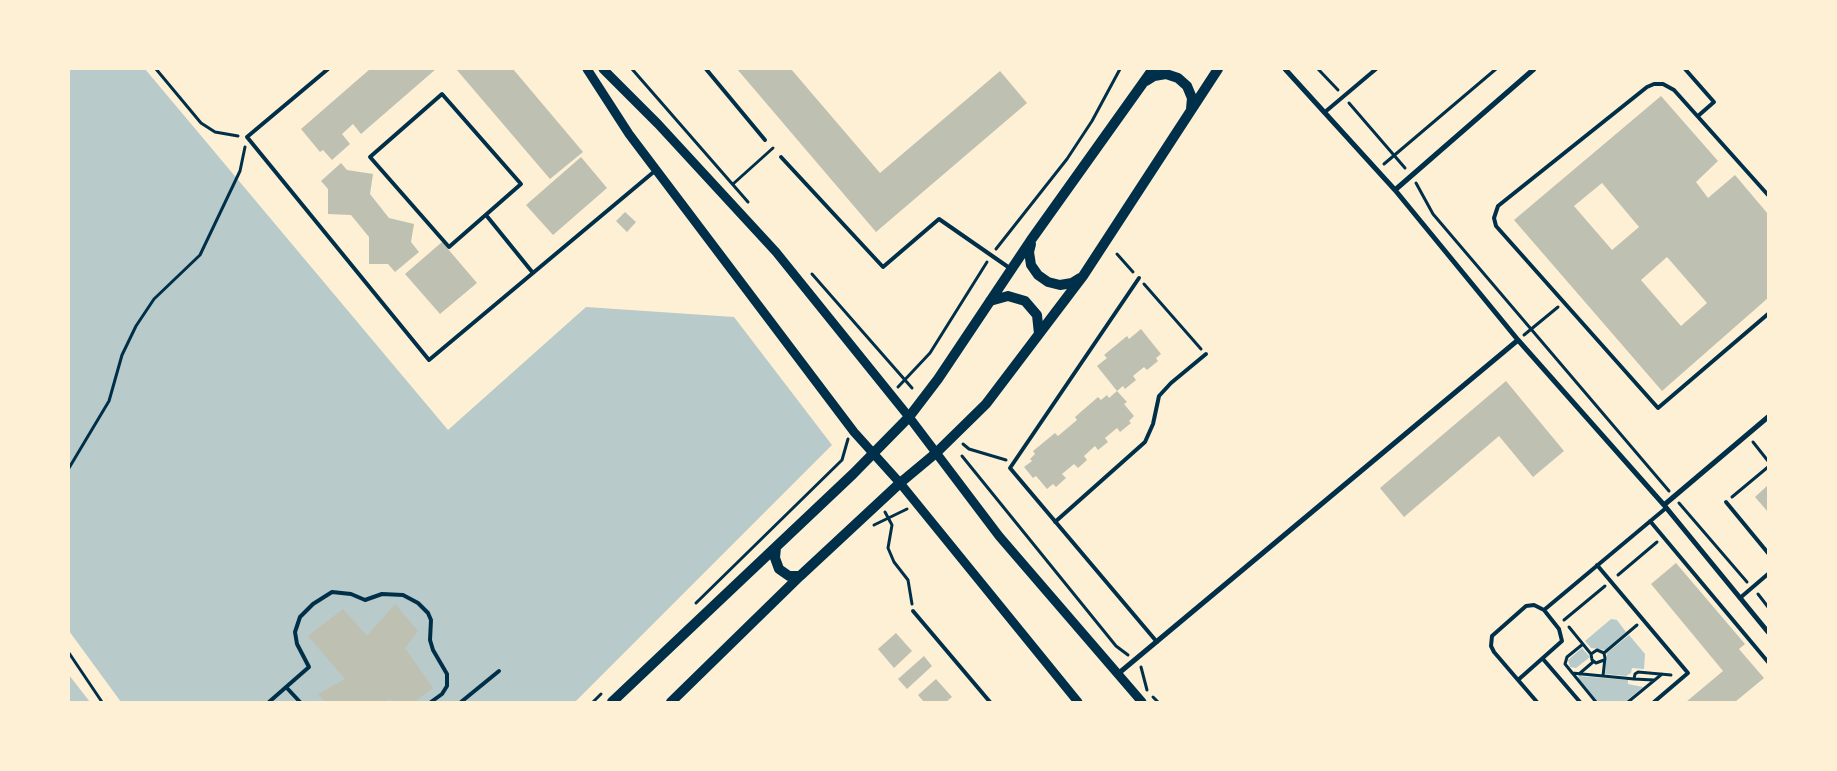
<!DOCTYPE html>
<html>
<head>
<meta charset="utf-8">
<style>
	body { margin:0 }
	#map { position:relative; width:1837px; height:771px; overflow:hidden; background:#fdf0d5; font-family:Commissioner,sans-serif }
	canvas { display:block }
	.frame { position:absolute; inset:0; border:70px solid #fdf0d5; pointer-events:none }
</style>
</head>
<body>
<div id="map">
<canvas width="1837" height="771"></canvas>
<div class="frame"></div>
</div>
<script>
const c = document.querySelector('canvas').getContext('2d');
c.lineJoin = 'round';
function paint(path, color) {
  c.fillStyle = color;
  c.fill(path, 'evenodd');
}
function poly(rows) {
  const path = new Path2D();
  for (const r of rows) {
    path.moveTo(r[0], r[1]);
    for (let i = 2; i < r.length; i += 2) path.lineTo(r[i], r[i + 1]);
  }
  return path;
}
function trace(path, color, width, dash) {
  c.strokeStyle = color;
  c.lineWidth = width;
  c.lineCap = dash ? 'butt' : 'round';
  c.setLineDash(dash || []);
  c.stroke(path);
}
paint(poly([
	[69,69,145,69,448,430,586,307,734,317,832,445,575,702,121,702,69,631],
	[1611,619,1617,620,1626,632,1606,650,1591,648,1585,641],
	[1629,635,1645,654,1644,669,1632,668,1631,673,1626,676,1605,674,1607,653],
	[1582,648,1590,657,1576,668,1570,667,1568,660],
	[69,675,90,702,69,702],
	[1579,676,1628,680,1628,684,1643,687,1625,702,1598,702,1578,679]
]), '#b9caca');
paint(poly([
	[370,69,436,69,361,134,353,124,342,134,350,144,332,160,323,150,320,152,301,129],
	[456,69,513,69,583,152,550,179],
	[737,69,791,69,880,173,1000,71,1027,103,876,232],
	[1661,96,1718,161,1696,182,1708,198,1735,175,1768,214,1768,298,1662,391,1514,220],
	[1602,183,1639,227,1612,250,1574,206],
	[1667,257,1707,303,1681,326,1641,280],
	[581,157,607,188,553,235,526,205],
	[341,163,347,170,373,174,370,194,389,218,414,224,411,242,419,252,395,272,388,264,369,264,369,237,351,215,328,214,328,189,321,181],
	[625,212,636,222,627,232,616,221],
	[442,242,477,283,440,314,405,274],
	[1141,329,1161,354,1156,358,1158,361,1147,370,1144,367,1133,376,1136,380,1125,389,1123,386,1117,391,1097,366,1107,358,1104,355,1127,336,1129,339],
	[1506,381,1564,451,1533,477,1499,436,1404,517,1380,488],
	[1117,391,1127,402,1124,404,1134,416,1129,421,1131,423,1120,432,1117,428,1105,438,1108,442,1098,450,1095,446,1084,456,1087,460,1078,468,1074,464,1062,474,1066,478,1056,487,1053,484,1047,489,1036,476,1033,478,1024,467,1032,461,1030,459,1035,454,1033,451,1055,433,1058,436,1077,420,1075,417,1098,397,1101,400,1107,395,1109,398],
	[1768,485,1768,512,1755,497],
	[1676,563,1745,644,1739,649,1764,678,1735,702,1686,702,1723,671,1651,584],
	[395,604,418,631,405,648,433,688,414,702,392,702,390,699,385,702,325,702,318,694,345,679,308,636,343,609,367,636],
	[896,633,912,651,894,668,878,649],
	[924,656,932,666,907,689,898,679],
	[936,679,952,697,946,702,924,702,918,695]
]), '#bec0b2');
trace(poly([
	[156,69,201,123,215,132,238,136],
	[632,69,748,202],
	[1318,69,1338,90],
	[1349,103,1405,168],
	[1384,164,1496,69],
	[1416,183,1433,214,1669,491],
	[733,184,773,148],
	[996,249,1067,159,1092,121,1120,69],
	[1117,254,1133,272],
	[812,274,912,388],
	[1144,284,1201,349],
	[1524,335,1558,307],
	[898,387,930,353,987,262],
	[1753,442,1768,461],
	[963,444,969,449,1006,460],
	[962,456,1116,646,1128,655],
	[69,468,109,401,122,355,136,326,154,299,200,255,240,171,245,147],
	[1732,497,1768,467],
	[1679,503,1747,582],
	[885,512,892,525,888,548,894,562,908,580,912,604],
	[874,525,907,509],
	[1618,575,1657,542],
	[1758,594,1768,607],
	[696,603,842,460,848,439],
	[1564,620,1605,586],
	[1569,627,1591,654],
	[1583,644,1567,657,1565,664,1596,702],
	[69,653,102,702],
	[1604,653,1637,625],
	[1141,667,1147,690],
	[1572,673,1634,679,1635,674,1638,672,1671,675],
	[1579,674,1593,662],
	[1603,676,1605,658,1604,653,1597,650,1591,654,1592,660,1596,663,1604,660],
	[1634,679,1654,680],
	[1153,697,1158,702],
	[593,702,601,694],
	[1628,702,1662,674]
]), '#003049', 3);
trace(poly([
	[328,69,247,137,429,360,656,170],
	[706,69,765,140],
	[1685,69,1714,102,1698,116],
	[442,94,521,184,449,247,370,157,442,94],
	[1325,112,1376,69],
	[781,157,883,267,939,219,1011,269],
	[1768,195,1674,90,1663,84,1654,84,1647,87,1498,206,1494,218,1496,226,1658,408,1768,314],
	[486,215,533,273],
	[1139,278,1010,468,1157,642],
	[1726,502,1768,553],
	[1650,521,1768,662],
	[1055,522,1145,442,1153,424,1159,396,1171,383,1206,354],
	[1597,565,1688,673,1654,702],
	[1740,598,1768,574],
	[1544,610,1534,605,1526,606,1492,636,1491,646,1494,652,1518,680,1562,641,1559,629,1544,610,1666,508],
	[913,611,990,702],
	[1543,659,1580,702],
	[1518,680,1537,702],
	[286,687,300,702],
	[269,702,309,667,297,644,295,632,300,617,313,604,332,592,351,594,365,600,382,594,403,595,418,603,428,613,431,620,430,640,433,650,447,674,447,686,442,694,431,702],
	[461,702,499,671]
]), '#003049', 4);
trace(poly([
	[1285,69,1395,190,1518,340,1664,505,1768,632],
	[1395,190,1534,69],
	[1664,505,1768,417],
	[1119,673,1518,340]
]), '#003049', 5);
trace(poly([
	[587,69,629,134,854,432,900,483,1078,702],
	[603,69,658,124,776,252,909,417,999,536,1142,702]
]), '#003049', 9);
trace(poly([
	[1146,81,1154,76,1166,74,1178,78,1187,86,1192,98,1191,109],
	[1031,244,1029,252,1031,265,1038,275,1048,282,1060,285,1072,283,1080,278],
	[990,301,1008,296,1025,301,1037,315,1039,334],
	[776,547,775,558,779,569,789,576,800,576],
	[612,702,853,474,909,417,938,379,1031,240,1153,69],
	[671,702,800,576,900,483,936,453,986,404,1083,276,1218,69]
]), '#003049', 10);
</script>
</body>
</html>
